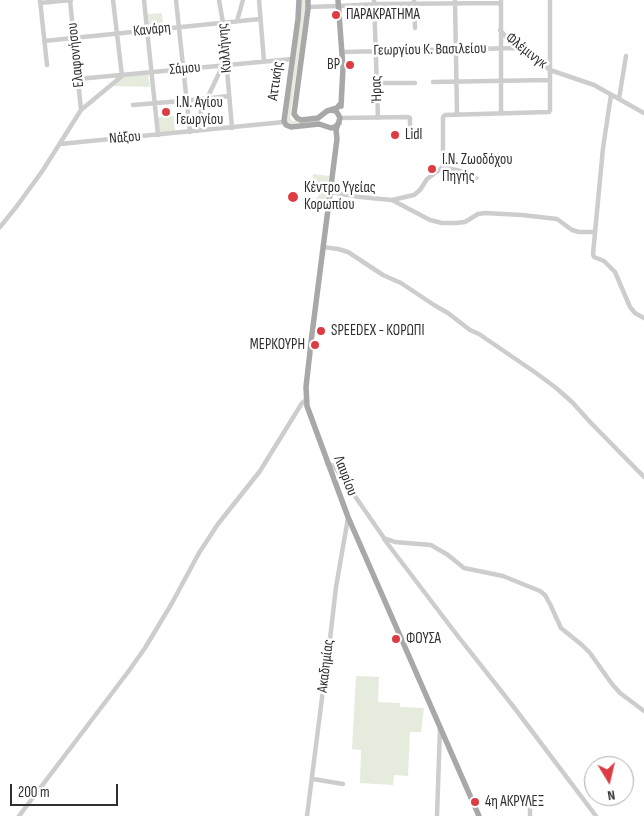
<!DOCTYPE html>
<html>
<head>
<meta charset="utf-8">
<style>
	body { margin:0 }
	#map { position:relative; width:644px; height:816px; overflow:hidden; background:#fff; font-family:"Sofia Sans Condensed",sans-serif }
	canvas { display:block }
	.north { position:absolute; left:584px; top:756px; width:50px; height:50px; box-sizing:border-box; background:#fff; border:1px solid #acacac; border-radius:50%; rotate:171deg; font-size:14px; font-weight:700; line-height:20px; text-align:center; color:#303030 }
	.north::after { content:''; display:block; margin:auto; width:18px; height:22px; background:#db3d42; clip-path:polygon(50% 0,100% 100%,50% 72%,0 100%) }
	.scale { position:absolute; left:10px; top:784px; width:108px; height:22px; box-sizing:border-box; border:2px solid #303030; border-top:0; padding-left:6px; font-size:15px; line-height:18px; white-space:nowrap; color:#303030; -webkit-text-stroke:4px #fff; paint-order:stroke }
</style>
</head>
<body>
<div id="map">
<canvas width="644" height="816"></canvas>
<div class="north">N</div>
<div class="scale">200 m</div>
</div>
<script>
const c = document.querySelector('canvas').getContext('2d');
c.lineJoin = 'round';
function paint(path, color) {
  c.fillStyle = color;
  c.fill(path, 'evenodd');
}
function poly(rows) {
  const path = new Path2D();
  for (const r of rows) {
    path.moveTo(r[0], r[1]);
    for (let i = 2; i < r.length; i += 2) path.lineTo(r[i], r[i + 1]);
  }
  return path;
}
function trace(path, color, width, dash) {
  c.strokeStyle = color;
  c.lineWidth = width;
  c.lineCap = dash ? 'butt' : 'round';
  c.setLineDash(dash || []);
  c.stroke(path);
}
function drawText(font, color, halo, rows, align = 'center') {
  c.font = font + ' "Sofia Sans Condensed",sans-serif';
  c.lineWidth = 5;
  c.setLineDash([]);
  c.textBaseline = 'middle';
  c.strokeStyle = halo;
  c.fillStyle = color;
  for (const [text, x, y, turn = 0] of rows) {
    c.save();
    c.translate(x, y);
    c.rotate((+turn || 0) * Math.PI / 180);
    c.textAlign = isNaN(turn) ? turn : align;
    if (halo) c.strokeText(text, 0, 0);
    c.fillText(text, 0, 0);
    c.restore();
  }
}
paint(poly([
	[300,0,306,0,306,6,290,118,293,121,319,120,320,121,319,122,292,124,289,123,286,120],
	[162,13,163,27,149,28,148,14],
	[148,73,150,87,111,86,126,76],
	[174,116,175,131,159,132,158,117],
	[313,174,329,176,325,205,320,206,316,203,315,200,319,195,319,193,316,190,311,191],
	[356,676,379,677,378,702,400,703,400,707,424,708,421,732,410,732,408,776,394,775,393,785,360,783,361,750,352,749]
]), '#e5ecde');
trace(poly([
	[40,0,47,65],
	[70,0,81,110],
	[144,0,158,135],
	[176,0,190,132],
	[219,0,223,23,232,128],
	[259,0,264,61],
	[374,0,378,118],
	[414,0,415,28],
	[455,0,457,114],
	[501,1,501,113],
	[40,3,71,0],
	[308,7,339,6,378,4,501,3],
	[237,21,243,0],
	[500,30,508,39,518,48,550,70,594,85,644,113],
	[44,41,260,19],
	[342,52,518,48],
	[78,79,292,59],
	[433,82,550,80],
	[377,83,415,83],
	[611,95,603,148,593,254,594,257,604,261,615,272,630,307,635,313,644,318],
	[619,99,626,56],
	[133,105,193,100,229,96],
	[340,118,408,117,410,118,410,133],
	[197,131,201,111,223,65],
	[60,144,284,122],
	[443,167,469,173,476,178],
	[330,192,360,197,392,200,430,220,442,223,456,223,465,222,478,214,485,213,522,215,557,219,572,230,579,232,595,232],
	[392,200,414,195,420,190,427,179,443,167,443,117,445,115,549,112,550,110,550,0],
	[0,227,17,206,43,170,81,110,122,76,113,0],
	[323,247,338,249,348,252,383,275,401,283,434,305,448,313,470,330,479,334,536,373,555,387,572,402,591,423,644,477],
	[327,463,334,466,341,476,384,538,395,542,431,545,448,555,464,568,503,576,540,591,545,595,550,604,561,628,582,645,590,653,612,684,620,693,644,711],
	[384,539,457,635,513,706,596,816],
	[313,779,343,784],
	[19,816,128,672,145,648,172,603,199,553,218,524,260,471,302,403,306,400],
	[307,816,323,690,327,665,336,587,348,518],
	[437,816,440,728],
	[530,816,530,796]
]), '#cdcdcd', 4.5);
trace(poly([
	[299,0,298,19,284,121,286,125,291,127,319,124,331,128,335,127,339,123],
	[308,0,308,9,294,114,297,118,301,120,318,118,327,111,337,108,341,103],
	[338,0,343,68,341,106],
	[330,110,336,111,338,114,340,118,336,130,337,139,312,334,306,387,307,406,348,517,479,816]
]), '#a8a8a8', 5.5);
for (const [x, y, r, color] of [
	[336,15,5,"#db3d42"],
	[350,65,5,"#db3d42"],
	[166,112,5,"#db3d42"],
	[395,135,5,"#db3d42"],
	[432,169,5,"#db3d42"],
	[293,197,6,"#db3d42"],
	[321,331,5,"#db3d42"],
	[315,345,5,"#db3d42"],
	[396,639,5,"#db3d42"],
	[475,802,5,"#db3d42"]
]) {
  const dot = new Path2D();
  dot.arc(x, y, r, 0, 2 * Math.PI);
  c.fillStyle = color;
  c.fill(dot);
  trace(dot, '#fff', 2);
}
drawText('15px', '#303030', '#fff', [
	["ΠΑΡΑΚΡΑΤΗΜΑ",346,15],
	["BP",340,65,"right"],
	["Ι.Ν. Αγίου",176,103],
	["Γεωργίου",176,120],
	["Lidl",405,135],
	["Ι.Ν. Ζωοδόχου",442,160],
	["Πηγής",442,177],
	["Κέντρο Υγείας",304,188],
	["Κορωπίου",304,205],
	["SPEEDEX - ΚΟΡΩΠΙ",331,331],
	["ΜΕΡΚΟΥΡΗ",305,345,"right"],
	["ΦΟΥΣΑ",406,639],
	["4η ΑΚΡΥΛΕΞ",485,802]
], 'left');
drawText('15px', '#303030', '#fff', [
	["Κανάρη",152,30,-6],
	["Κυλλήνης",225,48,-95],
	["Γεωργίου Κ. Βασιλείου",430,50,-1],
	["Φλέμινγκ",526,51,38],
	["Ελαφονήσου",76,55,-96],
	["Σάμου",185,69,-5],
	["Αττικής",276,81,-82],
	["Ήρας",377,89,-92],
	["Νάξου",125,138,-5],
	["Λαυρίου",345,476,69],
	["Ακαδημίας",326,666,-83]
]);
</script>
</body>
</html>
